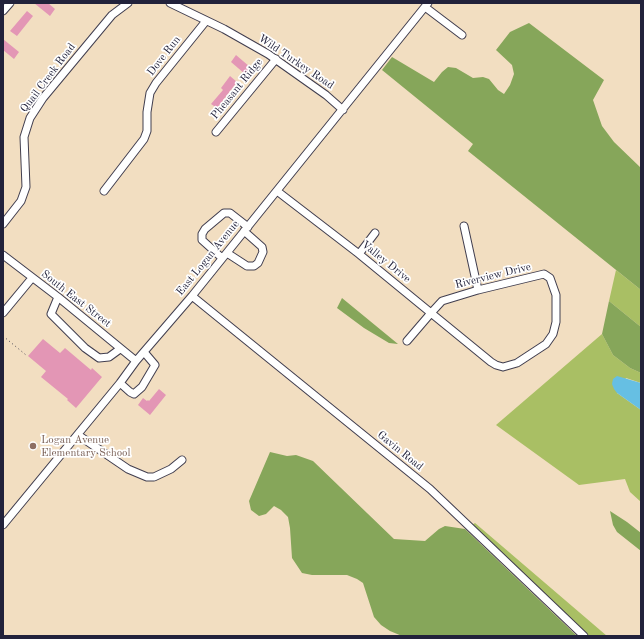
<!DOCTYPE html>
<html>
<head>
<meta charset="utf-8">
<style>
	body { margin:0 }
	#map { position:relative; width:644px; height:639px; overflow:hidden; background:#f2dec1; font-family:"Old Standard TT",serif }
	canvas { display:block }
	.frame { position:absolute; inset:0; border:4px solid #22223b; pointer-events:none }
</style>
</head>
<body>
<div id="map">
<canvas width="644" height="639"></canvas>
<div class="frame"></div>
</div>
<script>
const c = document.querySelector('canvas').getContext('2d');
c.lineJoin = 'round';
function paint(path, color) {
  c.fillStyle = color;
  c.fill(path, 'evenodd');
}
function poly(rows) {
  const path = new Path2D();
  for (const r of rows) {
    path.moveTo(r[0], r[1]);
    for (let i = 2; i < r.length; i += 2) path.lineTo(r[i], r[i + 1]);
  }
  return path;
}
function trace(path, color, width, dash) {
  c.strokeStyle = color;
  c.lineWidth = width;
  c.lineCap = dash ? 'butt' : 'round';
  c.setLineDash(dash || []);
  c.stroke(path);
}
function drawText(font, color, halo, rows, align = 'center') {
  c.font = font + ' "Old Standard TT",serif';
  c.lineWidth = 3.5;
  c.setLineDash([]);
  c.textBaseline = 'middle';
  c.strokeStyle = halo;
  c.fillStyle = color;
  for (const [text, x, y, turn = 0] of rows) {
    c.save();
    c.translate(x, y);
    c.rotate((+turn || 0) * Math.PI / 180);
    c.textAlign = isNaN(turn) ? turn : align;
    if (halo) c.strokeText(text, 0, 0);
    c.fillText(text, 0, 0);
    c.restore();
  }
}
paint(poly([
	[616,270,641,290,641,327,609,301],
	[602,334,613,355,630,368,641,373,641,383,626,378,617,393,641,410,641,502,630,492,625,479,579,485,496,425],
	[475,523,607,636,587,636,472,525]
]), '#a9bf64');
paint(poly([
	[529,23,604,80,593,100,602,126,614,142,641,168,641,290,468,151,473,144,382,70,392,57,434,82,442,72,448,67,456,68,473,78,483,77,489,79,498,90,504,94,510,85,514,74,512,65,496,50,510,32],
	[342,298,398,344,389,343,364,328,337,308],
	[609,301,641,327,641,373,630,368,613,355,602,334],
	[270,452,287,456,296,455,313,461,394,539,425,541,439,529,445,526,465,529,577,636,402,636,390,631,381,625,374,617,363,583,357,579,347,575,312,575,302,573,292,558,290,528,288,517,281,510,274,506,266,514,259,516,251,510,249,501],
	[610,511,627,522,641,533,641,551,617,532,613,525]
]), '#86a65a');
paint(poly([
	[617,376,641,383,641,410,617,393,614,389,612,384,613,379]
]), '#66bfe3');
paint(poly([
	[34,3,48,3,55,9,50,16],
	[27,11,33,16,17,36,10,31],
	[3,39,19,52,14,59,3,50],
	[236,55,250,67,245,74,231,62],
	[230,76,237,82,217,108,211,104,223,90,221,88],
	[43,339,60,353,65,348,91,370,92,368,102,377,76,408,67,400,68,399,41,377,46,371,28,356],
	[159,389,166,395,150,415,138,405,143,398,147,401,148,400,149,401]
]), '#e396b5');
const minor = poly([
	[170,3,224,29,268,54,326,95,343,110],
	[425,7,462,35],
	[3,11,10,3],
	[216,132,276,59],
	[104,191,144,139,147,131,147,112,150,93,156,83,206,21],
	[277,191,359,254,431,313,491,362,496,365,503,367,517,363,546,344,553,334,556,322,556,295,550,278,544,274,478,290,442,301,431,313,407,341],
	[3,224,21,201,26,187,24,137,30,118,43,98,112,15,128,3],
	[464,226,478,290],
	[227,253,247,266,254,266,258,263,263,252,262,247,244,231],
	[359,254,375,233],
	[3,255,58,297,136,361],
	[222,258,202,240,202,234,205,229,224,213,230,213,248,227],
	[192,296,430,489,584,636],
	[58,297,51,314,85,348,99,358,109,357,120,349],
	[3,313,32,278],
	[120,383,130,392,134,394,142,387,155,365,144,352],
	[78,435,128,469,147,477,154,477,171,469,182,460],
	[3,525,120,383,136,361,192,296,428,3]
]);
trace(minor, '#413e4f', 9);
trace(poly([
	[3,336,26,355]
]), '#413e4f', 1, [1, 3]);
trace(minor, '#fff', 7);
for (const [x, y, r, color] of [
	[33,446,4,"#8d6e63"]
]) {
  const dot = new Path2D();
  dot.arc(x, y, r, 0, 2 * Math.PI);
  c.fillStyle = color;
  c.fill(dot);
  trace(dot, '#fff', 1.5);
}
drawText('11px', '#22223b', '#fff', [
	["Dove Run",164,56,-52],
	["Wild Turkey Road",296,62,34],
	["Quail Creek Road",48,78,-53],
	["Pheasant Ridge",237,89,-51],
	["East Logan Avenue",208,258,-51],
	["Valley Drive",386,262,39],
	["Riverview Drive",493,276,-14],
	["South East Street",76,299,38],
	["Gavin Road",400,451,39]
]);
drawText('11px', '#785e54', '#fff', [
	["Logan Avenue",41,440],
	["Elementary School",41,453]
], 'left');
</script>
</body>
</html>
